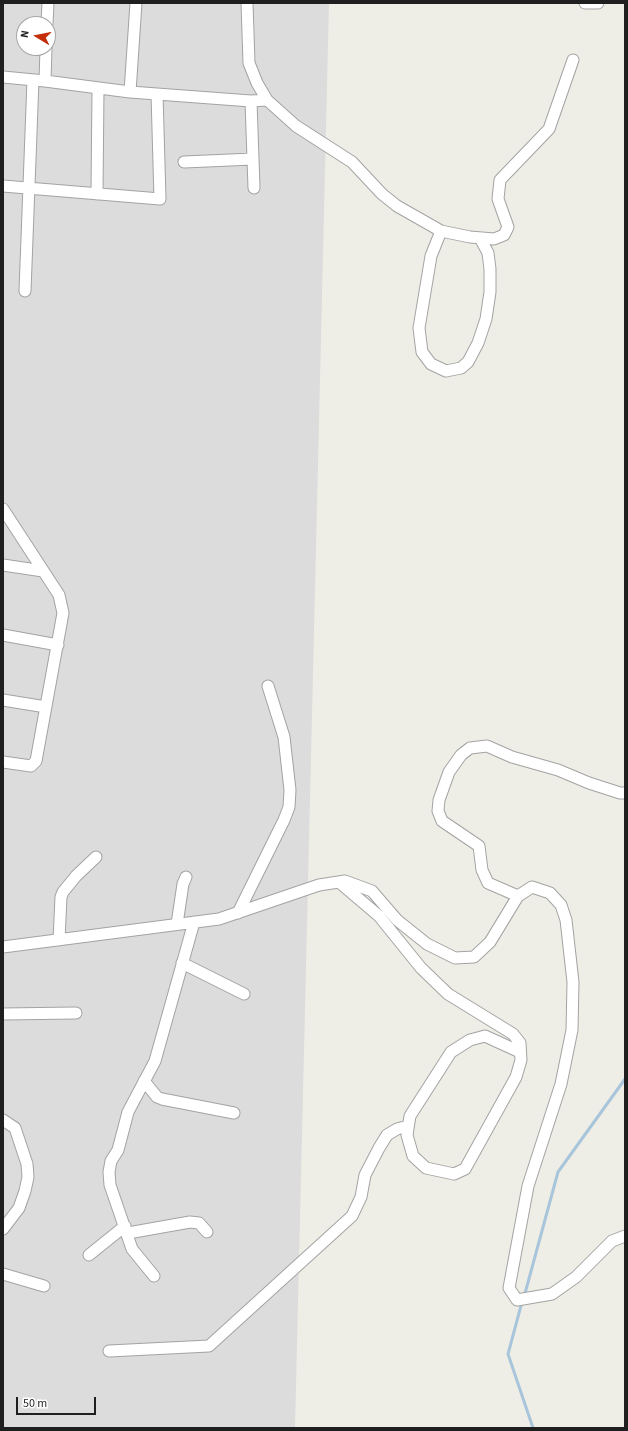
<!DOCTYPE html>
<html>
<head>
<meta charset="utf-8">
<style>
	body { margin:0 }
	#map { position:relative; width:628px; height:1431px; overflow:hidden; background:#efeee6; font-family:"Source Sans 3",sans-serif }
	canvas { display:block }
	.frame { position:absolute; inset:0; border:4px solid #1f1f1f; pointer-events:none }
	.north { position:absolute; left:16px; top:16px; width:40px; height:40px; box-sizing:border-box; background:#fff; border:1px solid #a5a5a5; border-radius:50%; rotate:280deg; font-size:11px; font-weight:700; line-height:16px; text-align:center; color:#1f1f1f }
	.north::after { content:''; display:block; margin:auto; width:14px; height:18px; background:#c42f0a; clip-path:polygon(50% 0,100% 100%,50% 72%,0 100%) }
	.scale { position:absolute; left:16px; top:1397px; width:80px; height:18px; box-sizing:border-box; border:2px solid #1f1f1f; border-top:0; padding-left:5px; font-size:12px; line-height:14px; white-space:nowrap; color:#1f1f1f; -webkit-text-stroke:3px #fff; paint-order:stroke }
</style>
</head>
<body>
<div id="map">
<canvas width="628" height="1431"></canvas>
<div class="frame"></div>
<div class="north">N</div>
<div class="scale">50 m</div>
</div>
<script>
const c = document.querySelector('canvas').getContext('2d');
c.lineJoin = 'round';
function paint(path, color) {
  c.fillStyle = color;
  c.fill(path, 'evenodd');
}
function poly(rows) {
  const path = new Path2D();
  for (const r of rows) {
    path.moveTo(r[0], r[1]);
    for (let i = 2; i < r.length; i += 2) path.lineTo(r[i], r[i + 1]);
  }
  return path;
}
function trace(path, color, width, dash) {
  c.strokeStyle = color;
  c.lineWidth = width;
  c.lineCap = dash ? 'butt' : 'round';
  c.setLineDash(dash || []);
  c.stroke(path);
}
paint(poly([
	[3,3,329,3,295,1428,3,1428],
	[24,24,48,24,48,48,24,48]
]), '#dddcdc');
trace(poly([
	[524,1297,558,1172,625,1079],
	[522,1302,508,1354,533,1428]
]), '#a8c5db', 3);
const street = poly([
	[247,3,249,63,257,83,267,100,296,126,352,162,382,194,397,206,441,231,470,237,494,239,504,235,508,227,498,199,500,180,549,129,573,60],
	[585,3,598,3],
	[47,24,48,3],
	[3,77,45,81,130,92,251,101,267,100],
	[45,81,46,48],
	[130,92,136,3],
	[251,101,254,188],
	[184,162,253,159],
	[3,186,160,199,157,94],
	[97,194,98,89],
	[441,231,431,256,419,328,422,352,431,364,446,371,461,368,468,362,478,343,486,319,490,292,490,269,488,253,480,238],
	[25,291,33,80],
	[3,509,59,595,63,613,36,761,31,766,3,762],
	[3,565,43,571],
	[3,635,58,645],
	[3,700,46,707],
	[339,882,379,916,421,968,448,994,513,1034,520,1043,521,1060,516,1077,465,1169,454,1174,426,1168,413,1156,407,1135,410,1116,451,1052,470,1040,485,1036,520,1052],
	[518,896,488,883,482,870,479,846,442,821,438,811,439,800,449,772,461,755,470,748,487,746,512,757,558,770,589,783,620,793,625,793],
	[238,913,284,820,289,807,290,790,284,737,268,686],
	[177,924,183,884,186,877],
	[59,940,61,897,63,892,76,876,96,857],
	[3,947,219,919,319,885,345,881,372,891,397,920,427,944,455,958,474,957,490,942,518,896,532,887,550,893,561,905,566,920,573,982,572,1030,561,1084,528,1186,509,1288,517,1300,552,1294,576,1277,612,1241,625,1236],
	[182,963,244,994],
	[3,1014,76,1013],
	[144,1081,157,1097,162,1099,234,1113],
	[3,1120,15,1128,27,1164,28,1177,25,1191,19,1208,3,1229],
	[128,1233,190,1222,199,1223,207,1232],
	[89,1255,125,1226],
	[3,1274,44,1286],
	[154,1276,132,1249,110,1185,109,1172,111,1161,118,1150,128,1112,155,1061,194,922],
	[109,1351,209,1346,352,1216,361,1197,365,1175,379,1148,387,1135,397,1129,408,1126]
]);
trace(street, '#a3a3a3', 13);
trace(street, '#fff', 11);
</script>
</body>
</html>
